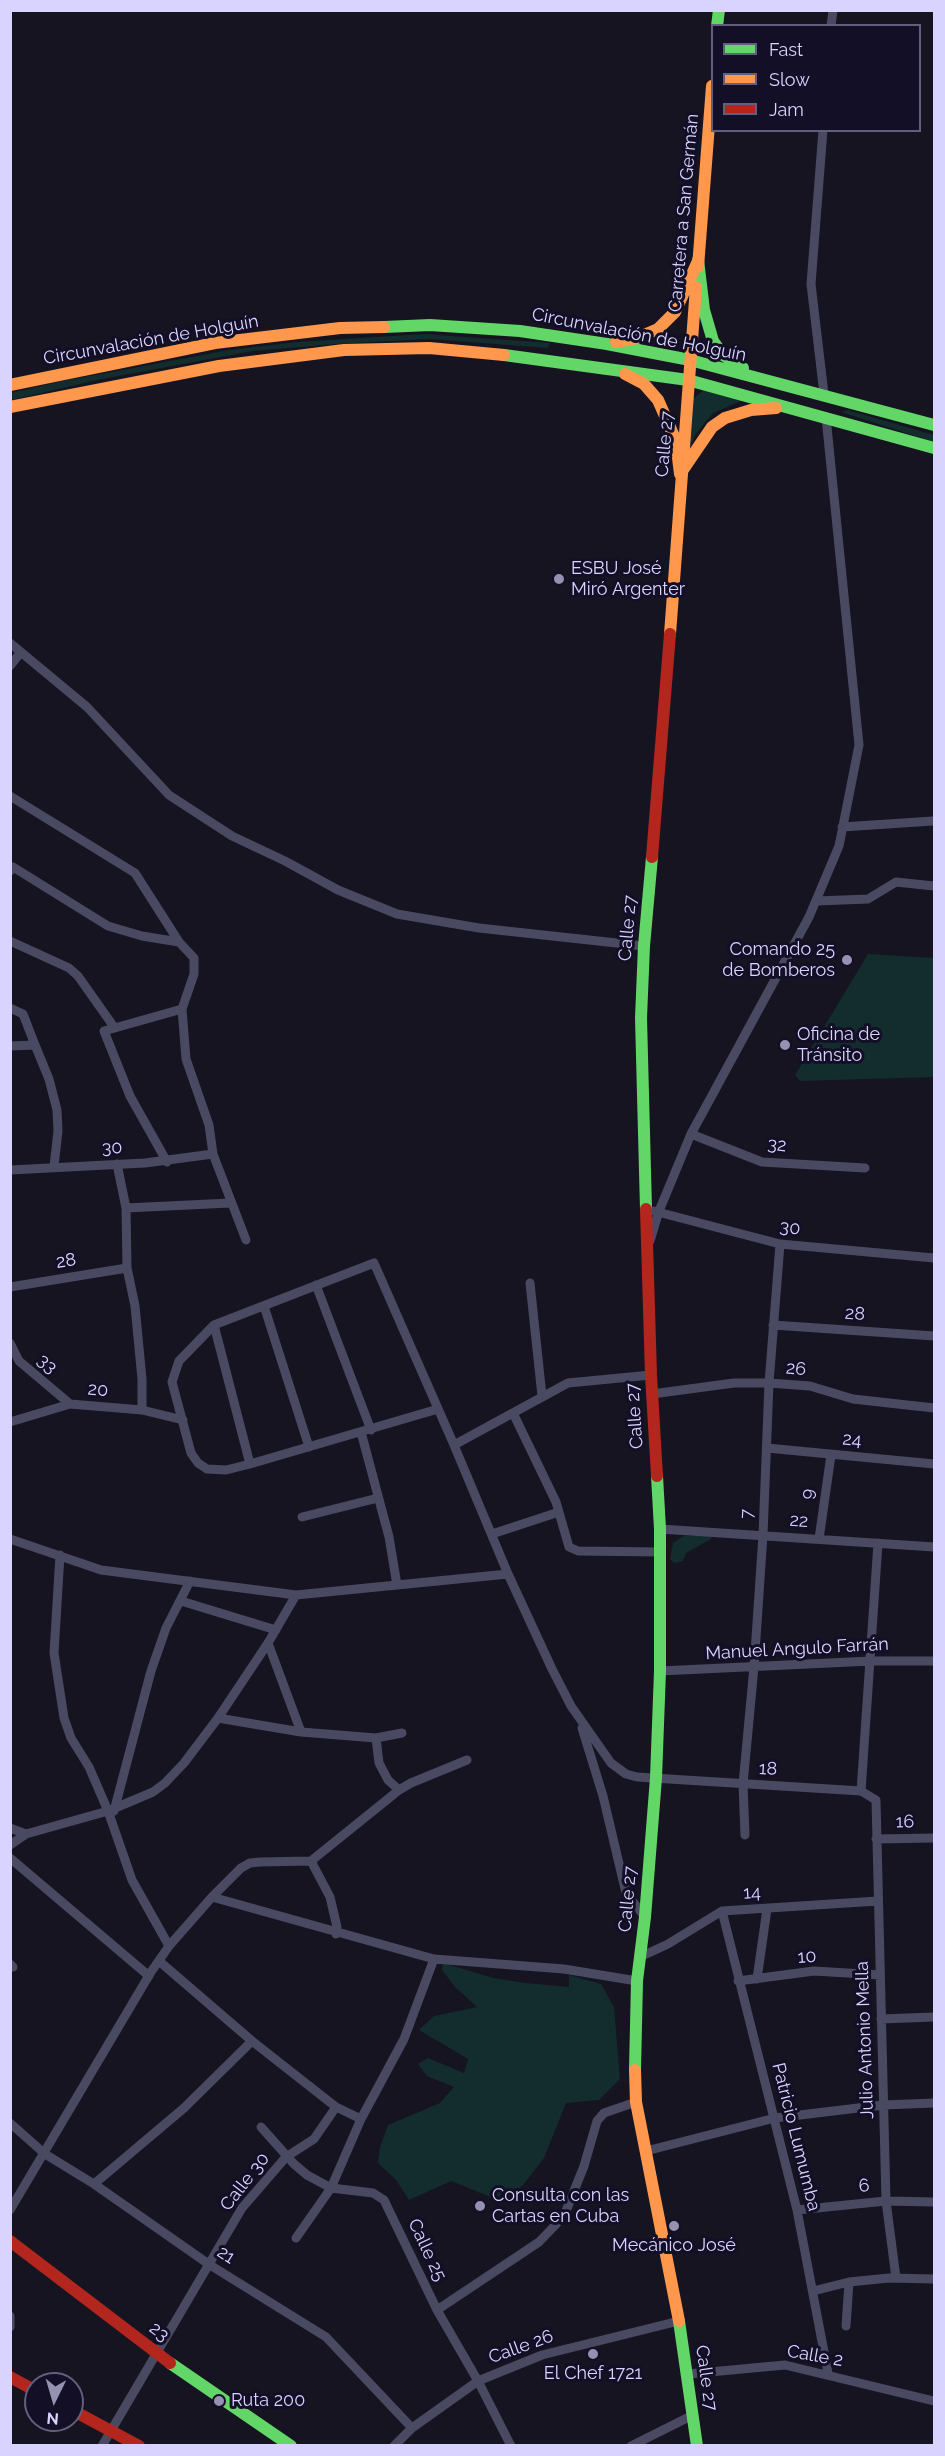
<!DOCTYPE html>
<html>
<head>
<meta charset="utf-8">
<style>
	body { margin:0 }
	#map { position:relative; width:945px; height:2456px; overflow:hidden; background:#161421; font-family:Raleway,sans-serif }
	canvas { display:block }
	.frame { position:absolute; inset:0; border:12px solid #d9d4ff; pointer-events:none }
	.legend { position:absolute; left:711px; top:24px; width:210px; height:108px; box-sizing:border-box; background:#130f26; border:2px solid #625e7d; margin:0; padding:8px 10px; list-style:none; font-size:18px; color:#d9d4ff }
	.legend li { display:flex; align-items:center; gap:12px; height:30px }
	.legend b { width:30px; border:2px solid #625e7d }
	.north { position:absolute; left:24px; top:2372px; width:60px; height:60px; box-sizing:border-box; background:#130f26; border:2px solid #625e7d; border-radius:50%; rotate:185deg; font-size:16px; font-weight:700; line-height:24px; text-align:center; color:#d9d4ff }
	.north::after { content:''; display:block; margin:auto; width:21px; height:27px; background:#9591b1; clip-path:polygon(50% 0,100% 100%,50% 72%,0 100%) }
</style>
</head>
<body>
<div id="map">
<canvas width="945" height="2456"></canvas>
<div class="frame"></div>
<ul class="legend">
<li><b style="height:8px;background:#63d668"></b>Fast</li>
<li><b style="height:8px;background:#ff974d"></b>Slow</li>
<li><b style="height:8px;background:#b3261e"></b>Jam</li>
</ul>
<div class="north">N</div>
</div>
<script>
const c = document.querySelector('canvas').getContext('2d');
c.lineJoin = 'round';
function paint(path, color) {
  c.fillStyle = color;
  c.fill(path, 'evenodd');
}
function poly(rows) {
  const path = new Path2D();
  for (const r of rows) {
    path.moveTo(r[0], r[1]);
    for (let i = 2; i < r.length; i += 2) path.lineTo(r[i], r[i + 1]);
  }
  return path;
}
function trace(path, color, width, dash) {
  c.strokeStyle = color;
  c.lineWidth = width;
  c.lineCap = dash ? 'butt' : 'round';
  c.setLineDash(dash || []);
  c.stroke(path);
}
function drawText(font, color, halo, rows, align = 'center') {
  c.font = font + ' Raleway,sans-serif';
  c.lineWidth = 6;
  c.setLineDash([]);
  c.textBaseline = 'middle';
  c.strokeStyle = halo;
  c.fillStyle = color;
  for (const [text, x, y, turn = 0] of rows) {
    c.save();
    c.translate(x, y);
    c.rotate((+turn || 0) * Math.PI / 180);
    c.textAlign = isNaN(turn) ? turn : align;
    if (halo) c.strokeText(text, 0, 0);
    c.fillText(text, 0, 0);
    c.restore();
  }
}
paint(poly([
	[424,334,550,343,548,348,430,339,336,344,253,351,97,380,11,400,10,393,63,381,229,350,297,342],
	[706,388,744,400,713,413,695,435,689,450,692,400],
	[847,410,934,435,934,442,841,412],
	[868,954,934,958,934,1077,800,1081,795,1075],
	[684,1536,712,1536,711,1539,686,1553,683,1561,674,1563,670,1559,673,1543],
	[443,1963,493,1978,525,1983,569,1987,569,1975,601,1984,614,2007,620,2079,599,2100,566,2103,544,2158,523,2185,503,2202,451,2181,409,2200,396,2180,378,2163,380,2147,388,2125,440,2103,454,2087,427,2076,418,2064,428,2058,464,2073,468,2059,419,2030,434,2016,477,2007,456,1988,442,1970]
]), '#132c2d');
trace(poly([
	[831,26,833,10],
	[823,130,811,284,824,394],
	[10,643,87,707,169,795,232,836,285,861,338,890,397,914,479,928,644,946],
	[10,666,21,652],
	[10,796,135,873,179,942,194,958,194,974,182,1009,186,1059,209,1125,213,1154,246,1240],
	[842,827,933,821],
	[10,871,13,867,108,926,142,936,179,942],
	[817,901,868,899,896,882,934,886],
	[10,941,69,968,78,976,114,1027],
	[10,1008,23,1014,35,1045],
	[10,1046,35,1045,49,1079,57,1110,58,1131,54,1166],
	[691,1134,762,1162,865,1168],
	[167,1162,130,1096,104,1031,182,1009],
	[117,1164,126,1208,127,1268,135,1306,142,1379,142,1410],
	[10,1170,145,1163,213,1154],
	[126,1208,230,1203],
	[654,1211,780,1244,934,1258],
	[650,1241,659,1211,691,1134,809,917,839,846,859,745,826,417],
	[530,1283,542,1396],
	[316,1285,371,1430],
	[10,1287,127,1268],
	[264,1306,309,1447],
	[214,1325,250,1464],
	[773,1325,934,1336],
	[10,1343,19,1361,70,1404],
	[652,1394,734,1383,769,1383,810,1386,853,1399,934,1408],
	[438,1409,250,1464,226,1470,207,1469,198,1463,191,1453,172,1382,179,1361,214,1325,374,1263,454,1445,508,1574,552,1669,571,1706,611,1763,626,1774,637,1777,861,1791,876,1800,886,2201,896,2278],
	[513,1413,556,1502,569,1547,578,1551,660,1552],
	[10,1422,70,1404,142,1410,183,1420],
	[361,1432,389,1537,397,1585],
	[454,1445,568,1383,651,1375],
	[767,1448,934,1464],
	[302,1517,378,1498],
	[660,1529,934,1547],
	[492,1534,559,1512],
	[10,1539,101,1570,296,1595,508,1574],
	[819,1539,831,1455],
	[60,1555,54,1653,64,1718,71,1738,89,1767,108,1811,132,1880,169,1946],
	[181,1601,276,1630],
	[268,1643,301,1732],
	[660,1671,871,1661,934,1661],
	[218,1718,301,1732,376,1738,402,1733],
	[582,1728,603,1796,626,1893,645,1917],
	[376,1738,379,1763,388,1780,399,1790],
	[861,1791,878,1543],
	[114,1811,151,1671,166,1628,190,1581],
	[10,1828,26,1834],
	[745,1835,743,1784,754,1667,763,1535,769,1383,780,1244],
	[876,1839,934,1838],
	[10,1845,26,1834,108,1811,153,1792,165,1783,184,1763,218,1718,268,1643,296,1595],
	[10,1858,149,1976],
	[311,1861,330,1897,337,1927,336,1934],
	[212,1897,434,1959,564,1969,637,1981],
	[722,1911,797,2210,828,2373],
	[640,1957,668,1944,722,1911,878,1901],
	[159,1961,252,2041,336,2107,361,2119],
	[10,1964,13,1967],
	[757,1979,767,1909],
	[738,1981,814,1971,880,1975],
	[881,2019,934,2017],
	[10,2123,45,2154,94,2184,210,2265,326,2337,412,2428],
	[261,2127,294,2164,307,2175,331,2188,373,2193,384,2200,437,2310,478,2381,511,2446],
	[646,2151,775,2118,883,2105,934,2103],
	[94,2184,184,2108,252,2041],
	[10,2210,151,1972,169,1946,212,1897,241,1868,250,1863,260,1862,311,1861,399,1790,411,1783,467,1760],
	[797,2210,886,2201,934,2202],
	[296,2238,331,2188,361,2119,404,2039,434,1959],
	[813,2291,849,2282,889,2278,934,2279],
	[437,2310,539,2242,564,2216,584,2166,597,2121,604,2113,636,2102],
	[10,2316,10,2327],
	[846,2326,849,2282],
	[688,2374,785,2365,934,2401],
	[102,2446,242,2208,286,2157,314,2139,336,2107],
	[394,2446,412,2428,478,2381,542,2355,679,2321],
	[631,2446,693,2415]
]), '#4a4962', 9);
trace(poly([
	[717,26,719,10],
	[698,260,704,310,713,341,723,355,743,368],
	[384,327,430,325,520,331,607,344,690,360,934,425],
	[504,355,688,380,934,448],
	[646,1209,641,1018,644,946,652,857],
	[635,2070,637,1981,645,1917,656,1778,660,1671,660,1529,657,1476],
	[679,2321,697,2446],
	[170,2363,291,2446]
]), '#63d668', 12);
trace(poly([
	[698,267,712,86],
	[616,342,637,338,658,329,675,312,698,261],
	[625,374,644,384,658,400,676,441,680,474],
	[10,385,215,343,340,328,384,327],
	[10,407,219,366,344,350,429,348,504,355],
	[680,474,712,427,725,418,751,410,776,408],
	[670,634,696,287],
	[635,2070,636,2102,679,2321]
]), '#ff974d', 12);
trace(poly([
	[652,857,670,634],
	[646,1209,651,1375,657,1476],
	[10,2241,170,2363],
	[10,2377,36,2391],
	[72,2410,139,2446]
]), '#b3261e', 12);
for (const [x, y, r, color] of [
	[559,579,6,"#9591b1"],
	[847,960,6,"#9591b1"],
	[785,1045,6,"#9591b1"],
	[480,2206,6,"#9591b1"],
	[674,2226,6,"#9591b1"],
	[593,2354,6,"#9591b1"],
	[219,2401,6,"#9591b1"]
]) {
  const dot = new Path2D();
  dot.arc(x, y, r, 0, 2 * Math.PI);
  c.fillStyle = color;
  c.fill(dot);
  trace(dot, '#130f26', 2);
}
drawText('18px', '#d9d4ff', '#130f26', [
	["Carretera a San Germán",684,213,-85],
	["Circunvalación de Holguín",639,335,11],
	["Circunvalación de Holguín",151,340,-10],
	["Calle 27",665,444,-85],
	["Calle 27",628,928,-85],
	["32",777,1145,6],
	["30",112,1148,-2],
	["30",790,1228,7],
	["28",66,1261,-9],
	["28",855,1314,4],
	["33",47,1364,41],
	["26",796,1369,5],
	["20",98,1390,5],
	["Calle 27",635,1416,-94],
	["24",852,1440,5],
	["9",808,1494,-82],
	["7",747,1514,-87],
	["22",799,1521,4],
	["Manuel Angulo Farrán",797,1649,-3],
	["18",768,1769,3],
	["16",905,1822,-1],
	["14",752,1893,-3],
	["Calle 27",628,1899,-85],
	["10",807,1957,-4],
	["Julio Antonio Mella",865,2040,-92],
	["Patricio Lumumba",796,2137,76],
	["Calle 30",245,2182,-52],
	["6",864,2186,-6],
	["Calle 25",427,2250,65],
	["21",226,2255,33],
	["23",159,2332,37],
	["Calle 26",521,2347,-20],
	["Calle 2",815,2356,10],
	["Calle 27",706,2378,82]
]);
drawText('18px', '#d9d4ff', '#130f26', [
	["ESBU José",571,569],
	["Miró Argenter",571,590],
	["Comando 25",835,950,"right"],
	["de Bomberos",835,971,"right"],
	["Oficina de",797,1035],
	["Tránsito",797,1056],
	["Consulta con las",492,2196],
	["Cartas en Cuba",492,2217],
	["Mecánico José",674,2246,"center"],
	["El Chef 1721",593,2374,"center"],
	["Ruta 200",231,2401]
], 'left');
</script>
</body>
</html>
